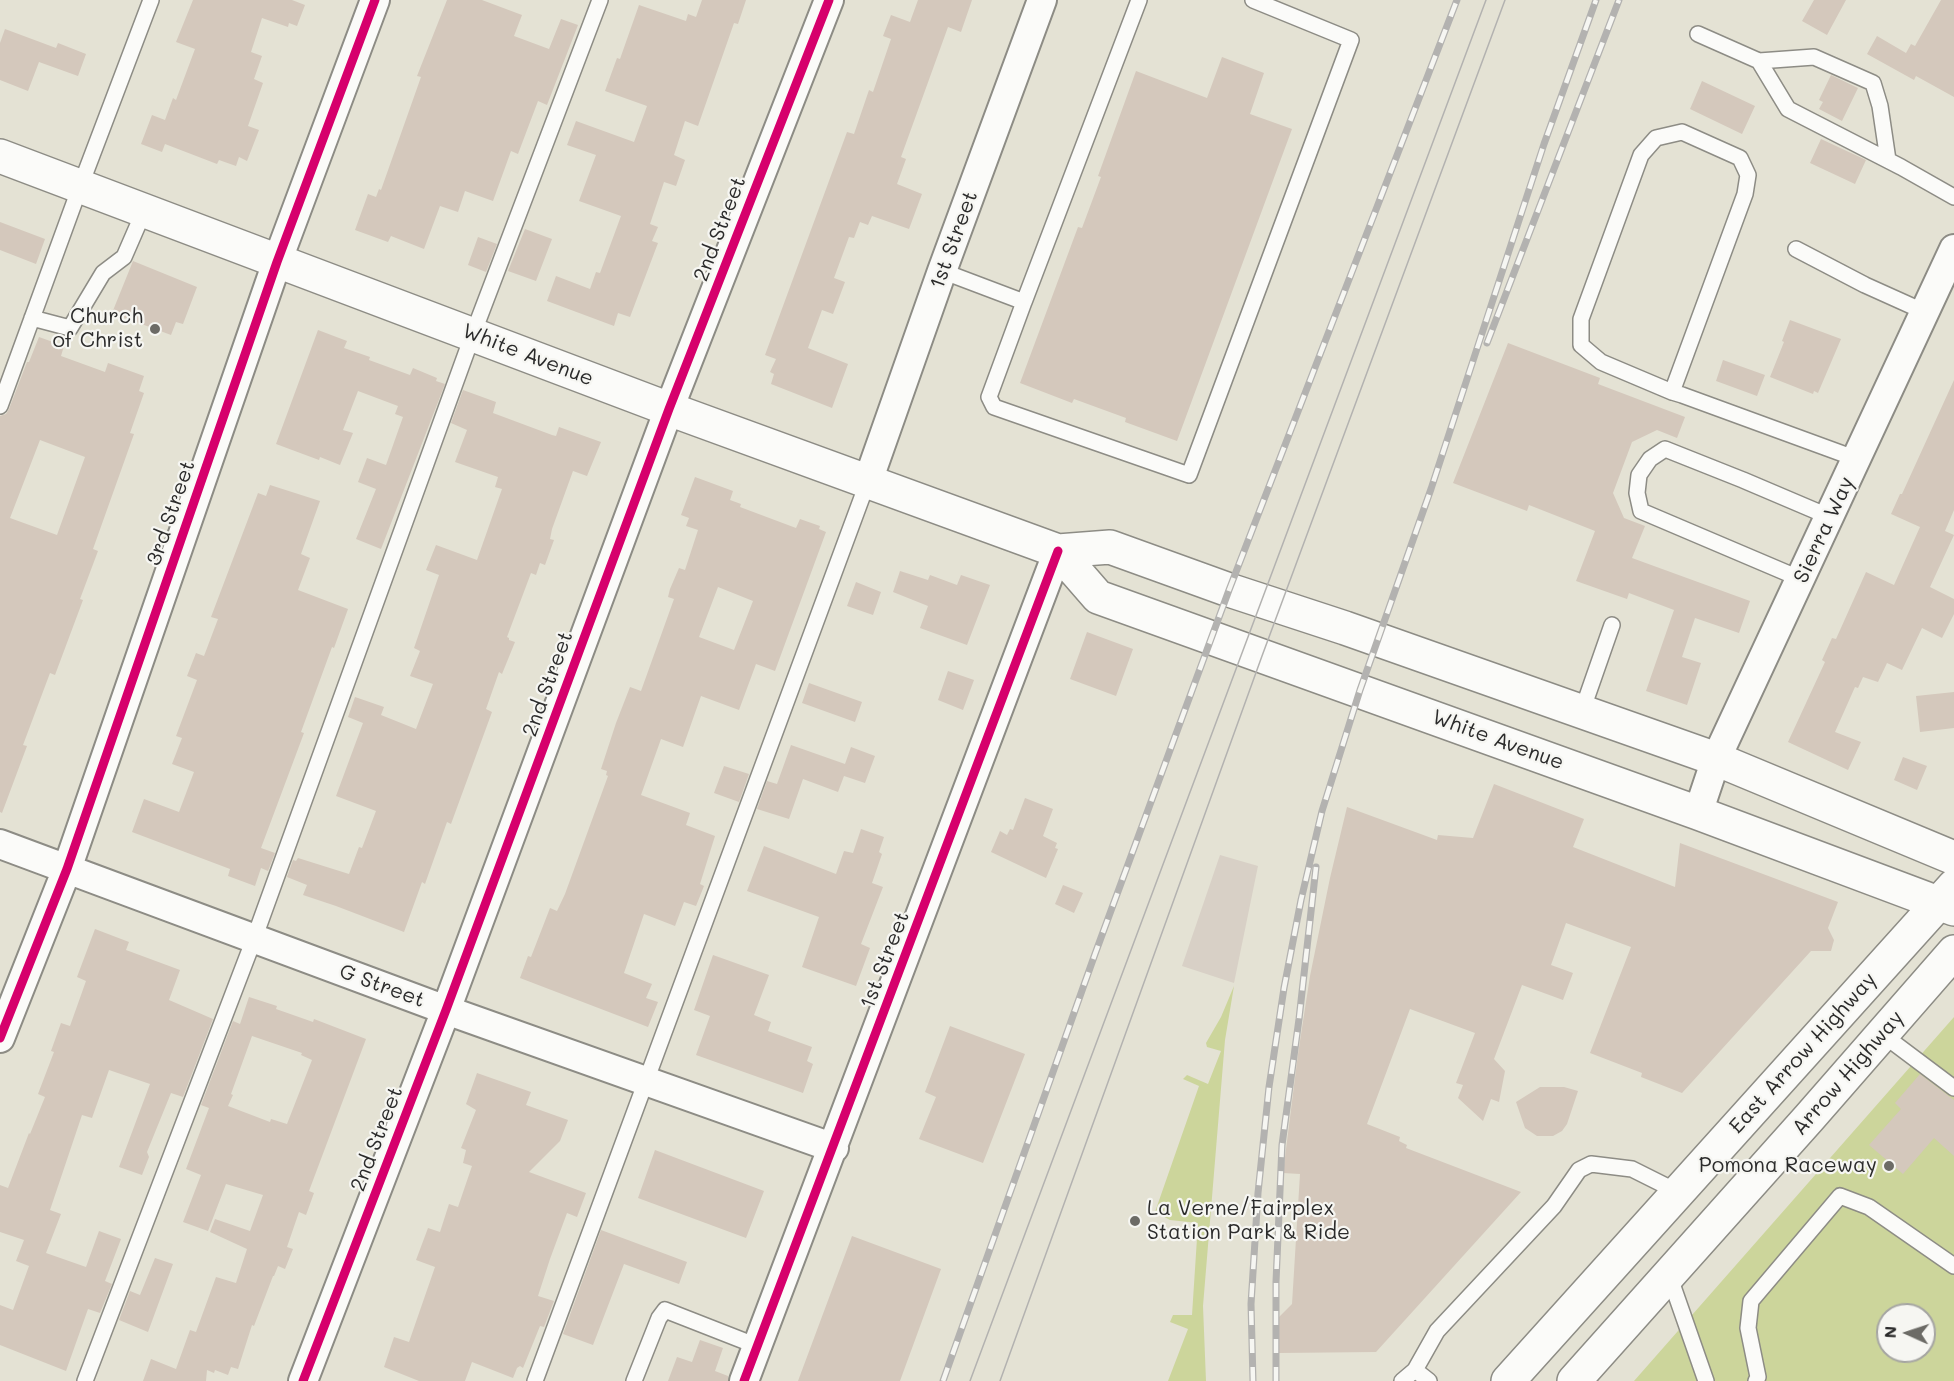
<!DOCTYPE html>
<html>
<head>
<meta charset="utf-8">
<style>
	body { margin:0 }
	#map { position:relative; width:1954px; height:1381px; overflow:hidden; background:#e4e2d4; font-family:Mali,sans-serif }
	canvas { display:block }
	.north { position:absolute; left:1876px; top:1303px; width:60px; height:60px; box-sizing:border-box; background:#f6f6f2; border:2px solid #a5a5a2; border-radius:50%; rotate:273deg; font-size:16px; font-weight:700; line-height:24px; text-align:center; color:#2b2b2b }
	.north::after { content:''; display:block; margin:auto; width:21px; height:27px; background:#6c6b66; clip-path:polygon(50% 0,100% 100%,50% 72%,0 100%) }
</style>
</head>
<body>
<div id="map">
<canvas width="1954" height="1381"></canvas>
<div class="north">N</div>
</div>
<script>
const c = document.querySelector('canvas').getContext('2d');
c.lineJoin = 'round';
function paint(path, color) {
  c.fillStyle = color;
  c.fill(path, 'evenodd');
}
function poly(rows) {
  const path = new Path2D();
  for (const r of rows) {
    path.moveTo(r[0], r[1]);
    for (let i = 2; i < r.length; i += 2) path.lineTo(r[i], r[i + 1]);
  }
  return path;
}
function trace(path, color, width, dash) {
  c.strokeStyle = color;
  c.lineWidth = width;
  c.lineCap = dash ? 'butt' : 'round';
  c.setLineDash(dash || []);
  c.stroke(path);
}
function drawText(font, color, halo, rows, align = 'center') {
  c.font = font + ' Mali,sans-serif';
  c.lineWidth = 4.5;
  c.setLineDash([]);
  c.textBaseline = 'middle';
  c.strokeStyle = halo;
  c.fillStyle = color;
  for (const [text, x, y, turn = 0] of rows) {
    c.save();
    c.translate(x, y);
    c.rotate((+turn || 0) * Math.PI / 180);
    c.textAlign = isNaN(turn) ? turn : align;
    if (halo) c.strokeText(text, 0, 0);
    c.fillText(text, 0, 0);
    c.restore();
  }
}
paint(poly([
	[1220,855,1258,866,1234,983,1182,966]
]), '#d8d0c6');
paint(poly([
	[1234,986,1225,1040,1203,1306,1206,1381,1168,1381,1188,1329,1170,1322,1173,1315,1192,1315,1198,1223,1170,1220,1155,1212,1199,1086,1183,1079,1187,1075,1208,1084,1221,1051,1207,1047,1206,1043,1221,1017],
	[1954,1017,1954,1381,1634,1381],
	[1888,1315,1924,1315,1924,1351,1888,1351]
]), '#ccd59b');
paint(poly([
	[193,0,292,0,305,5,297,26,289,23,288,27,262,18,251,52,262,56,254,79,263,83,248,126,259,130,247,161,239,157,236,166,219,160,217,164,165,144,162,152,141,144,152,115,165,120,173,98,176,100,195,49,176,42],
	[447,0,482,0,522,15,514,36,549,49,561,19,578,25,547,105,538,101,518,154,511,151,493,201,465,191,458,212,440,206,424,249,391,236,388,242,355,230,368,194,376,197,379,189,381,190,421,77,417,76],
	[702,0,746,0,738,24,734,23,698,126,685,121,674,155,685,160,676,186,664,182,650,224,658,227,652,241,658,243,630,317,618,313,614,326,547,301,556,276,590,289,596,272,600,273,621,216,579,201,596,155,567,145,576,121,634,142,647,106,605,91,617,58,620,59,639,5,686,21,688,14,696,17],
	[918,0,972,0,961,32,948,27,901,157,906,159,897,184,922,194,909,229,872,216,868,225,860,222,854,238,849,237,834,278,845,282,833,314,822,310,808,348,848,364,832,408,771,384,774,374,770,372,776,359,765,355,847,132,854,134,869,90,873,92,891,39,883,36,891,15,910,22],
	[1814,0,1846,0,1827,35,1802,21],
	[1941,0,1954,0,1954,97,1916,76,1914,80,1867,54,1877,36,1906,53,1911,44,1915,46],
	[5,29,56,48,58,43,86,54,78,76,39,62,28,91,0,80,0,43],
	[1222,57,1264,73,1250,114,1292,129,1177,441,1125,422,1126,418,1074,399,1072,403,1020,383,1078,227,1082,228,1101,177,1098,176,1136,71,1207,98],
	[1831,75,1858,88,1842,121,1819,109,1823,102,1819,100],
	[1702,81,1755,106,1742,134,1690,109],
	[1821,139,1866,160,1855,184,1810,163],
	[0,222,45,239,36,264,0,250],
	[525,229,552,239,536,281,508,271],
	[478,237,497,244,486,272,468,265],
	[133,261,197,287,183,324,176,322,171,335,112,313],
	[1790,320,1841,339,1818,393,1814,391,1813,394,1770,377,1784,342,1782,341],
	[318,330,347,341,344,348,370,357,369,360,410,375,413,368,437,378,436,381,445,384,381,549,356,539,376,489,358,482,367,458,386,465,403,417,395,414,398,406,358,391,343,430,353,433,340,465,320,457,319,460,276,444],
	[39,337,64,346,61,356,105,372,108,363,144,376,139,391,144,393,130,433,134,434,93,549,98,551,80,599,83,600,55,675,50,673,23,745,27,746,2,813,0,812,0,416,6,414,9,409,27,362,29,362],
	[40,440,85,457,57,535,10,518],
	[1508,343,1600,378,1598,384,1685,417,1677,438,1657,430,1632,442,1613,493,1624,518,1645,526,1632,558,1750,601,1739,633,1695,618,1682,657,1701,663,1687,705,1646,691,1674,610,1629,593,1627,599,1576,581,1595,531,1529,505,1527,511,1453,483],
	[1723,360,1765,375,1757,396,1716,381],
	[1954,380,1954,510,1945,531,1954,535,1930,587,1954,599,1954,614,1942,638,1922,628,1902,670,1887,663,1878,682,1863,677,1858,688,1855,687,1835,732,1861,742,1848,770,1788,742,1825,662,1822,660,1832,638,1836,639,1866,572,1894,585,1920,527,1891,514,1900,494,1902,494],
	[463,390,496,402,493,413,552,435,556,436,559,427,601,442,587,476,573,471,552,529,550,539,554,540,545,565,540,563,536,575,531,573,507,637,509,638,509,640,515,642,502,674,499,672,486,709,492,712,451,824,447,822,425,884,422,882,404,932,336,906,303,895,307,885,287,877,293,860,296,861,298,858,349,874,359,847,362,848,376,811,336,796,363,723,348,717,355,697,384,707,381,715,416,729,433,684,410,676,420,651,414,648,439,575,426,570,436,545,477,560,502,489,495,487,498,477,455,462,467,430,451,423],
	[695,477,733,491,730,500,741,504,740,507,796,528,800,519,820,526,819,529,826,532,775,671,756,664,739,710,701,696,683,747,661,739,641,795,690,813,686,825,715,836,700,884,704,886,696,906,684,902,675,926,644,914,624,973,652,984,646,998,658,1002,648,1027,520,978,528,956,531,957,550,908,557,911,565,894,608,776,606,775,607,771,601,769,616,723,630,687,641,691,674,599,668,597,670,589,679,568,685,570,698,530,686,526,689,518,681,515],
	[718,587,753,601,734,650,699,637],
	[270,485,320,501,301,554,310,558,298,590,348,609,334,648,332,647,301,732,304,733,261,848,275,853,268,871,261,868,255,886,228,876,230,869,132,832,144,799,179,812,194,772,172,764,182,738,176,736,197,680,187,676,196,653,204,656,218,619,211,617,258,493,266,496],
	[900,571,928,580,930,575,957,585,961,575,990,585,967,645,920,628,928,606,893,592],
	[856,582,881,592,873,615,847,606],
	[1087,632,1133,649,1116,696,1070,679],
	[948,671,974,680,963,710,938,700],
	[809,683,862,702,855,722,802,703],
	[1954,692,1954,728,1920,732,1916,696],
	[791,745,845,764,851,747,875,756,865,783,844,776,838,792,803,779,789,819,757,809,767,781,777,784],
	[1903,757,1927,766,1917,790,1894,780],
	[724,766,749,774,739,802,714,793],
	[1494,784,1584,819,1573,847,1675,887,1680,843,1838,902,1828,928,1834,940,1831,951,1811,951,1682,1093,1641,1077,1642,1073,1590,1053,1631,947,1566,923,1551,965,1573,973,1563,1000,1522,985,1494,1059,1505,1071,1499,1102,1491,1099,1483,1121,1458,1098,1463,1085,1456,1083,1475,1033,1410,1009,1367,1124,1400,1137,1399,1141,1407,1145,1406,1148,1521,1192,1376,1352,1279,1353,1279,1317,1292,1304,1300,1174,1283,1173,1298,1054,1310,976,1330,878,1347,807,1437,840,1438,835,1473,838],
	[1025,798,1053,809,1043,836,1057,843,1055,848,1058,849,1046,878,991,852,1000,831,1007,835,1010,829,1013,830],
	[861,829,884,837,879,852,882,854,872,883,883,887,861,944,870,948,856,986,802,967,819,917,747,891,764,846,836,874,844,851,853,853],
	[1063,885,1083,893,1074,913,1055,904],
	[95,929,129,942,126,950,180,970,169,1000,213,1019,183,1097,171,1093,147,1152,149,1157,142,1175,119,1167,150,1084,109,1070,92,1118,82,1115,50,1210,61,1214,46,1253,86,1267,99,1231,121,1239,105,1281,112,1284,100,1313,88,1309,66,1371,0,1345,0,1305,13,1310,29,1266,16,1261,24,1240,0,1232,0,1185,8,1188,29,1133,30,1134,45,1097,38,1094,54,1052,51,1051,61,1023,70,1026,86,981,77,977],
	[713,955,769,975,754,1015,771,1022,768,1031,812,1047,807,1061,813,1064,803,1093,696,1055,710,1016,694,1010],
	[249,997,277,1006,276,1009,313,1022,314,1019,366,1039,309,1191,314,1193,306,1215,299,1212,287,1247,293,1249,285,1269,278,1266,274,1276,273,1276,254,1326,252,1325,238,1369,231,1367,228,1375,215,1370,214,1373,207,1370,206,1381,143,1381,151,1359,176,1369,190,1330,196,1332,216,1277,236,1283,247,1249,210,1232,215,1219,250,1231,263,1195,226,1184,208,1231,183,1222,201,1175,186,1169,209,1108,201,1105,233,1021,240,1024],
	[252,1036,302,1053,301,1055,312,1060,287,1124,271,1119,270,1122,228,1106,233,1095,231,1094],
	[950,1026,1025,1054,983,1163,919,1139,936,1097,925,1092],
	[477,1073,531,1092,526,1105,568,1120,560,1141,529,1172,586,1193,577,1217,567,1213,550,1259,538,1296,554,1301,544,1327,540,1326,523,1368,520,1366,517,1368,513,1378,472,1362,465,1381,419,1381,384,1367,394,1337,409,1342,435,1267,416,1260,428,1228,440,1232,449,1204,458,1207,472,1166,463,1163,466,1150,461,1148,476,1110,466,1104],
	[1920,1074,1954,1100,1954,1156,1934,1138,1903,1174,1869,1145,1901,1109,1895,1103],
	[1540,1087,1564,1087,1578,1091,1567,1124,1562,1131,1553,1136,1537,1136,1525,1128,1516,1102],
	[655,1150,764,1191,746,1238,638,1198],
	[601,1230,687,1262,679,1284,624,1264,593,1345,563,1334],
	[852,1236,941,1269,900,1381,798,1381],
	[155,1258,173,1264,148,1332,119,1320,130,1291,140,1295],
	[700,1340,723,1348,715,1371,728,1376,728,1381,668,1381,677,1357,692,1362]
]), '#d4c8bc');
const lane = poly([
	[1698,34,1759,61,1788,109,1901,167,1954,197],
	[1759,61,1814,57,1873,83,1880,106,1888,160],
	[1796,249,1865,285,1925,312],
	[942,271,1024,302,1139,0],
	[1024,302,989,397,994,407,1189,475,1351,40,1253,0],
	[32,318,70,328,103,273,124,257,144,211],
	[1672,392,1745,194,1748,175,1740,158,1682,132,1656,138,1641,155,1581,319,1581,345,1601,362,1672,392,1682,395,1857,459],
	[0,406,80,187,151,0],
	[1801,579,1641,511,1637,493,1639,475,1650,459,1665,449,1743,480,1830,517],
	[1582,711,1612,625],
	[1882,1034,1954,1088],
	[1669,1275,1706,1381],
	[1415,1370,1429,1381],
	[85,1381,254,939,473,334,600,0],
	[535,1381,868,481],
	[634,1381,659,1318,665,1310,757,1346],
	[1402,1381,1415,1370,1437,1331,1554,1206,1579,1170,1591,1164,1632,1169,1678,1192],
	[1756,1381,1758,1377,1748,1328,1751,1301,1840,1196,1869,1207,1954,1266]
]);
const street = poly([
	[868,481,942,271,1042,0],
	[1698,813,1716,759,1954,249],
	[0,844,446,1010,834,1148],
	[0,1038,67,869,277,262,375,0],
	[303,1381,446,1010,669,409,829,0],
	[744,1381,1058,551]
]);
const secondary = poly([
	[0,156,669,409,1058,551,1110,547,1229,590,1345,628,1716,759,1954,858],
	[1058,551,1098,597,1698,813,1954,909]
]);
const primary = poly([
	[1508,1381,1954,886],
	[1574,1381,1809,1118,1954,952]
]);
trace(lane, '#8d8c85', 18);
trace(street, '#8d8c85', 32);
trace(secondary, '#8d8c85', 36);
trace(primary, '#8d8c85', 36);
trace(lane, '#fbfbf9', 15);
trace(street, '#fbfbf9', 28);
trace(secondary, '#fbfbf9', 33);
trace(primary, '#fbfbf9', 33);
trace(poly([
	[970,1381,1486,0],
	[1000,1381,1262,656,1505,0]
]), '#b3b2b0', 1.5);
const rail = poly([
	[1487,343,1619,0],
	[943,1381,1095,954,1229,590,1457,0],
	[1253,1381,1251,1304,1258,1193,1269,1087,1284,988,1301,900,1322,811,1360,690,1431,489,1544,144,1596,0],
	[1276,1381,1276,1282,1282,1145,1299,1019,1316,867]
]);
trace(rail, '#b3b2b0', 7);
trace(rail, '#f6f6f2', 4.5, [14]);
trace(poly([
	[0,1038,67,869,277,262,375,0],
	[303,1381,446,1010,669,409,829,0],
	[744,1381,1058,551]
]), '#d6006c', 9);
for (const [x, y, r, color] of [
	[155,329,6,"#6c6b66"],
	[1889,1166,6,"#6c6b66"],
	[1135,1221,6,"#6c6b66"]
]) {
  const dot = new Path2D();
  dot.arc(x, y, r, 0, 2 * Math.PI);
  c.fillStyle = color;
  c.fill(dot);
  trace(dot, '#f6f6f2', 2);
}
drawText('21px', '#2b2b2b', '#f6f6f2', [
	["2nd Street",720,229,-69],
	["1st Street",954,240,-70],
	["White Avenue",528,355,21],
	["3rd Street",171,513,-71],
	["Sierra Way",1824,530,-65],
	["2nd Street",548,684,-70],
	["White Avenue",1498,740,20],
	["1st Street",885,960,-69],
	["G Street",382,986,20],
	["East Arrow Highway",1803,1053,-48],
	["Arrow Highway",1848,1073,-49],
	["2nd Street",377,1139,-69]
]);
drawText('21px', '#2b2b2b', '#f6f6f2', [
	["Church",143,317],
	["of Christ",143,341],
	["Pomona Raceway",1877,1166],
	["La Verne/Fairplex",1147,1209,"left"],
	["Station Park & Ride",1147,1233,"left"]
], 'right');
</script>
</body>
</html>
